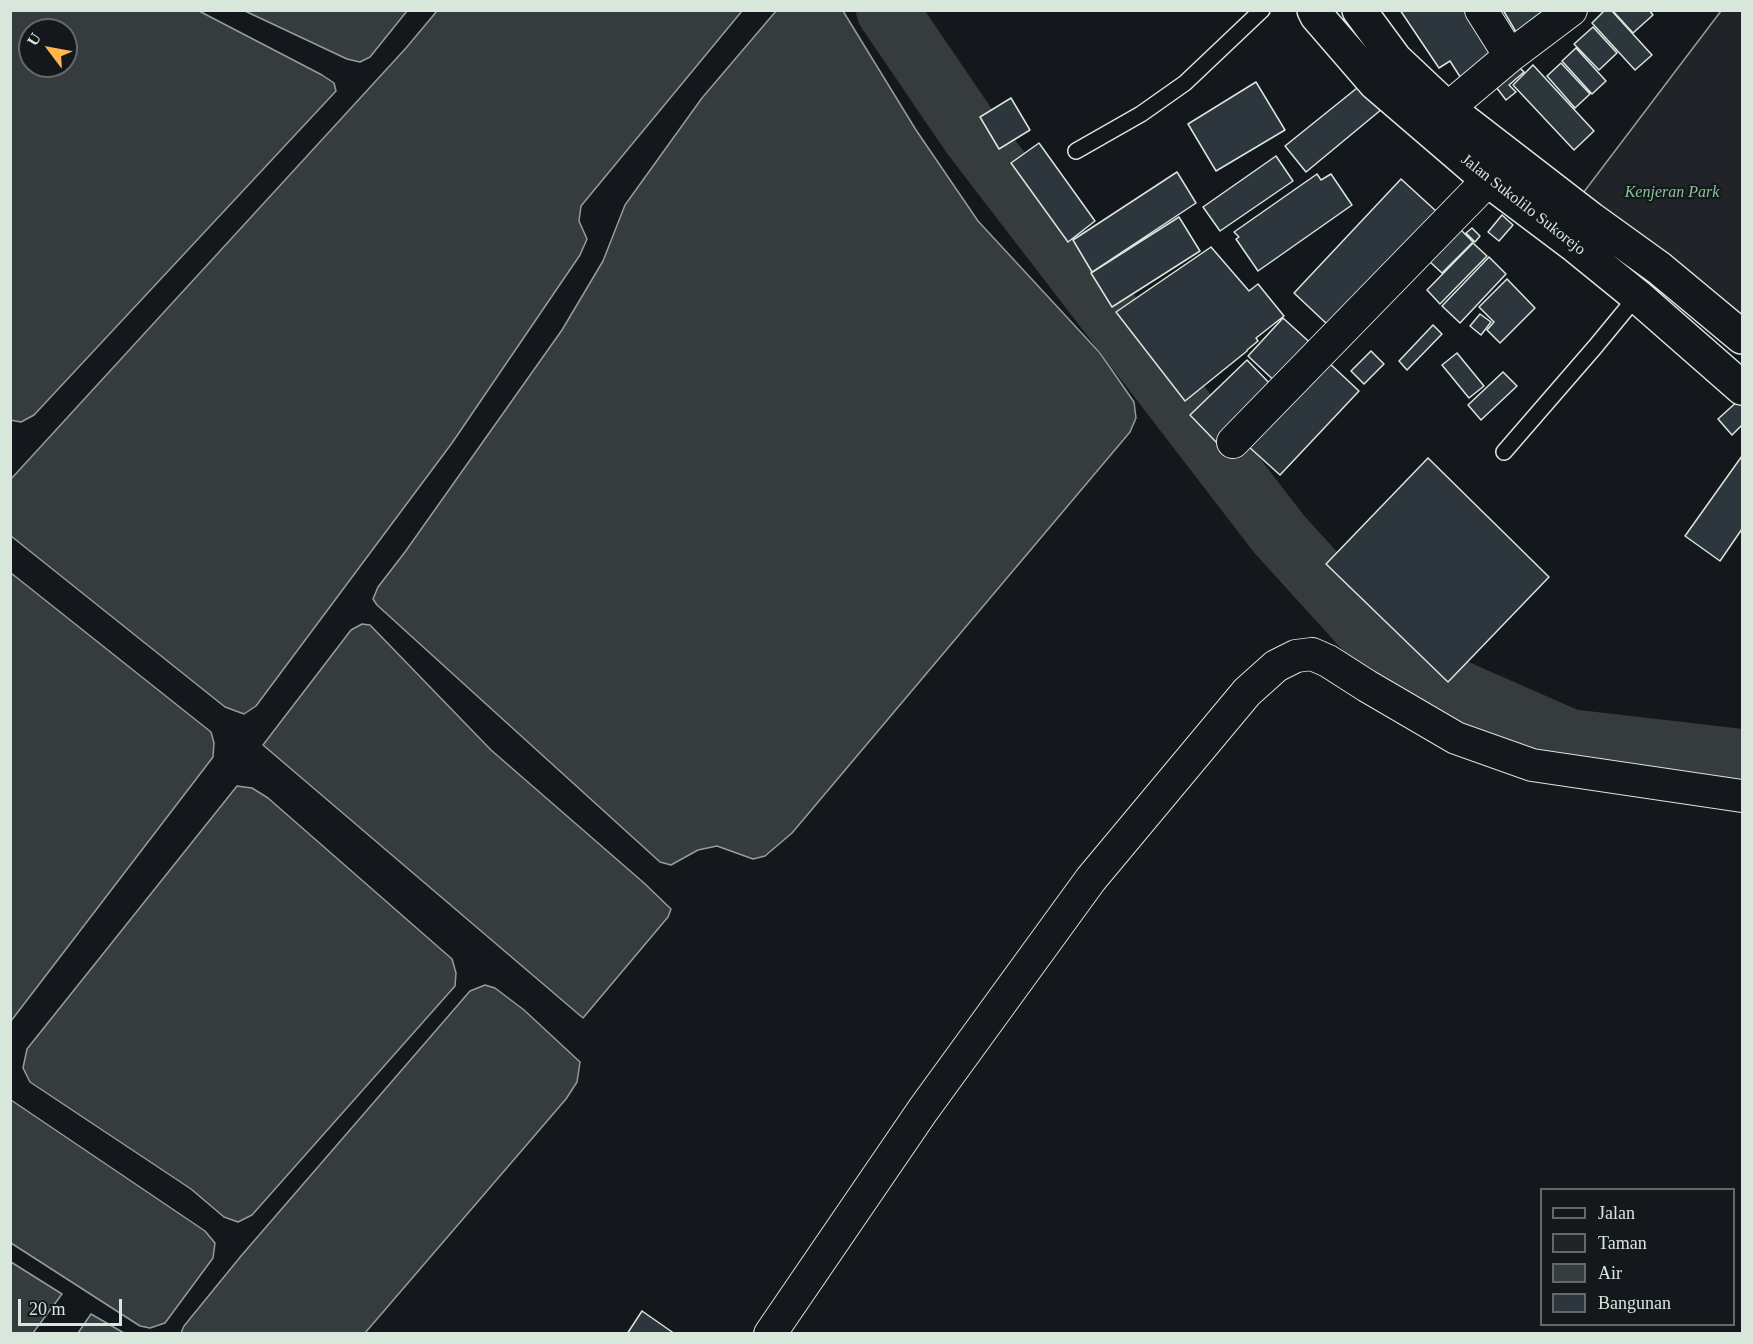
<!DOCTYPE html>
<html>
<head>
<meta charset="utf-8">
<style>
	body { margin:0 }
	#map { position:relative; width:1753px; height:1344px; overflow:hidden; background:#14181c; font-family:Georgia,serif }
	canvas { display:block }
	.frame { position:absolute; inset:0; border:12px solid #d8e6dc; pointer-events:none }
	.legend { position:absolute; left:1540px; top:1188px; width:195px; height:138px; box-sizing:border-box; background:#14181c; border:2px solid #626a69; margin:0; padding:8px 10px; list-style:none; font-size:18px; color:#d8e6dc }
	.legend li { display:flex; align-items:center; gap:12px; height:30px }
	.legend b { width:30px; border:2px solid #626a69 }
	.north { position:absolute; left:18px; top:18px; width:60px; height:60px; box-sizing:border-box; background:#14181c; border:2px solid #626a69; border-radius:50%; rotate:302deg; font-size:16px; font-weight:700; line-height:24px; text-align:center; color:#d8e6dc }
	.north::after { content:''; display:block; margin:auto; width:21px; height:27px; background:#ffb74d; clip-path:polygon(50% 0,100% 100%,50% 72%,0 100%) }
	.scale { position:absolute; left:18px; top:1299px; width:104px; height:27px; box-sizing:border-box; border:3px solid #d8e6dc; border-top:0; padding-left:8px; font-size:18px; line-height:21px; white-space:nowrap; color:#d8e6dc; -webkit-text-stroke:4px #14181c; paint-order:stroke }
</style>
</head>
<body>
<div id="map">
<canvas width="1753" height="1344"></canvas>
<div class="frame"></div>
<ul class="legend">
<li><b style="height:8px;background:#14181c"></b>Jalan</li>
<li><b style="height:16px;background:#202428"></b>Taman</li>
<li><b style="height:16px;background:#363b3e"></b>Air</li>
<li><b style="height:16px;background:#2c363c"></b>Bangunan</li>
</ul>
<div class="north">U</div>
<div class="scale">20 m</div>
</div>
<script>
const c = document.querySelector('canvas').getContext('2d');
c.lineJoin = 'round';
function paint(path, color) {
  c.fillStyle = color;
  c.fill(path, 'evenodd');
}
function poly(rows) {
  const path = new Path2D();
  for (const r of rows) {
    path.moveTo(r[0], r[1]);
    for (let i = 2; i < r.length; i += 2) path.lineTo(r[i], r[i + 1]);
  }
  return path;
}
function trace(path, color, width, dash) {
  c.strokeStyle = color;
  c.lineWidth = width;
  c.lineCap = dash ? 'butt' : 'round';
  c.setLineDash(dash || []);
  c.stroke(path);
}
function drawText(font, color, halo, rows, align = 'center') {
  c.font = font + ' Georgia,serif';
  c.lineWidth = 4.5;
  c.setLineDash([]);
  c.textBaseline = 'middle';
  c.strokeStyle = halo;
  c.fillStyle = color;
  for (const [text, x, y, turn = 0] of rows) {
    c.save();
    c.translate(x, y);
    c.rotate((+turn || 0) * Math.PI / 180);
    c.textAlign = isNaN(turn) ? turn : align;
    if (halo) c.strokeText(text, 0, 0);
    c.fillText(text, 0, 0);
    c.restore();
  }
}
const green = poly([
	[1721,11,1742,11,1742,340,1574,205,1721,11]
]);
paint(green, '#202428');
trace(green, '#939e99', 1.5);
const water = poly([
	[10,11,199,11,322,75,334,83,336,91,34,415,21,422,10,420,10,11],
	[30,30,66,30,66,66,30,66,30,30],
	[245,11,407,11,370,57,360,62,347,59,245,11],
	[437,11,742,11,581,206,579,221,587,239,580,255,452,443,256,706,244,714,225,707,11,536,11,479,406,48,437,11],
	[776,11,843,11,916,130,978,221,1100,353,1134,402,1136,418,1130,432,792,833,765,856,753,859,717,846,698,850,671,865,660,862,377,605,373,599,378,587,405,552,562,330,603,261,625,205,702,98,776,11],
	[11,573,211,732,214,743,213,757,11,1021,11,573],
	[362,624,370,625,491,750,644,883,671,909,668,917,583,1018,263,745,351,630,362,624],
	[237,786,252,788,268,798,452,959,456,973,455,986,252,1215,238,1222,224,1217,191,1189,30,1082,23,1068,27,1049,237,786],
	[485,985,495,988,524,1010,580,1062,577,1082,566,1099,365,1333,181,1333,184,1326,241,1256,470,991,485,985],
	[11,1100,205,1231,215,1243,213,1258,165,1323,150,1328,140,1326,11,1243,11,1100],
	[11,1262,62,1294,33,1333,11,1333,11,1262],
	[91,1314,124,1333,78,1333,91,1314]
]);
paint(water, '#363b3e');
trace(water, '#939e99', 1.5);
trace(poly([
	[887,10,972,135,1279,534,1398,665,1569,740,1742,760]
]), '#363b3e', 62);
const building = poly([
	[1400,10,1470,10,1502,57,1464,83,1450,61,1439,68,1400,10],
	[1503,10,1552,10,1516,32,1503,10],
	[1605,10,1611,10,1652,55,1635,70,1592,23,1605,10],
	[1612,10,1649,10,1653,15,1633,33,1612,10],
	[1593,27,1617,53,1599,70,1574,44,1593,27],
	[1576,48,1606,81,1592,94,1562,61,1576,48],
	[1561,63,1590,94,1575,108,1547,76,1561,63],
	[1533,65,1594,131,1574,150,1513,85,1533,65],
	[1519,67,1524,72,1509,85,1516,92,1506,100,1496,87,1519,67],
	[1256,82,1285,130,1216,171,1188,124,1256,82],
	[1362,84,1382,109,1306,172,1285,146,1362,84],
	[1011,98,1030,130,999,149,980,117,1011,98],
	[1039,143,1095,221,1068,242,1011,163,1039,143],
	[1276,156,1293,181,1220,231,1203,207,1276,156],
	[1177,172,1196,203,1092,272,1073,240,1177,172],
	[1317,174,1321,180,1331,174,1352,205,1258,271,1236,239,1239,237,1234,232,1317,174],
	[1401,179,1436,211,1328,325,1294,293,1401,179],
	[1502,215,1513,225,1499,241,1488,232,1502,215],
	[1179,217,1200,251,1112,307,1091,273,1179,217],
	[1472,228,1480,236,1475,242,1466,233,1472,228],
	[1461,230,1473,242,1442,273,1430,262,1461,230],
	[1473,243,1487,256,1440,304,1427,290,1473,243],
	[1211,247,1249,291,1258,284,1284,316,1256,338,1258,341,1247,350,1247,351,1185,401,1116,312,1211,247],
	[1489,257,1506,274,1460,323,1442,306,1489,257],
	[1507,279,1535,308,1500,343,1487,330,1494,322,1479,307,1507,279],
	[1480,314,1491,322,1481,335,1470,326,1480,314],
	[1283,318,1316,348,1281,387,1248,356,1283,318],
	[1433,325,1442,334,1407,370,1399,361,1433,325],
	[1371,351,1384,364,1364,384,1351,371,1371,351],
	[1457,353,1484,386,1469,398,1442,365,1457,353],
	[1247,360,1274,388,1217,443,1190,415,1247,360],
	[1328,362,1359,391,1280,475,1248,446,1328,362],
	[1503,372,1517,386,1481,420,1468,405,1503,372],
	[1740,399,1742,401,1742,425,1732,435,1718,419,1740,399],
	[1742,456,1742,529,1720,561,1685,536,1742,456],
	[1428,458,1549,577,1448,682,1326,564,1428,458],
	[642,1311,675,1334,627,1334,642,1311]
]);
paint(building, '#2c363c');
trace(building, '#d8e6dc', 1.5);
const lane = poly([
	[1076,151,1141,114,1185,83,1262,10],
	[1504,452,1595,347,1637,296]
]);
const street = poly([
	[1481,10,1510,56],
	[1446,107,1454,103,1510,56,1571,10],
	[1233,442,1488,180],
	[770,1334,923,1110,1091,879,1247,692,1276,666,1296,656,1312,654,1328,661,1367,686,1456,738,1532,765,1742,796]
]);
const primary = poly([
	[1314,10,1317,16,1375,83,1488,180,1573,244,1637,296,1742,388],
	[1359,10,1395,59,1446,107,1591,219,1659,268,1742,337]
]);
trace(lane, '#d8e6dc', 18);
trace(street, '#d8e6dc', 34);
trace(primary, '#d8e6dc', 36);
trace(lane, '#14181c', 15);
trace(street, '#14181c', 32);
trace(primary, '#14181c', 33);
drawText('italic 16px', '#8ac095', '#14181c', [
	["Kenjeran Park",1672,193]
]);
drawText('16px', '#d8e6dc', '#14181c', [
	["Jalan Sukolilo Sukorejo",1523,205,38]
]);
</script>
</body>
</html>
